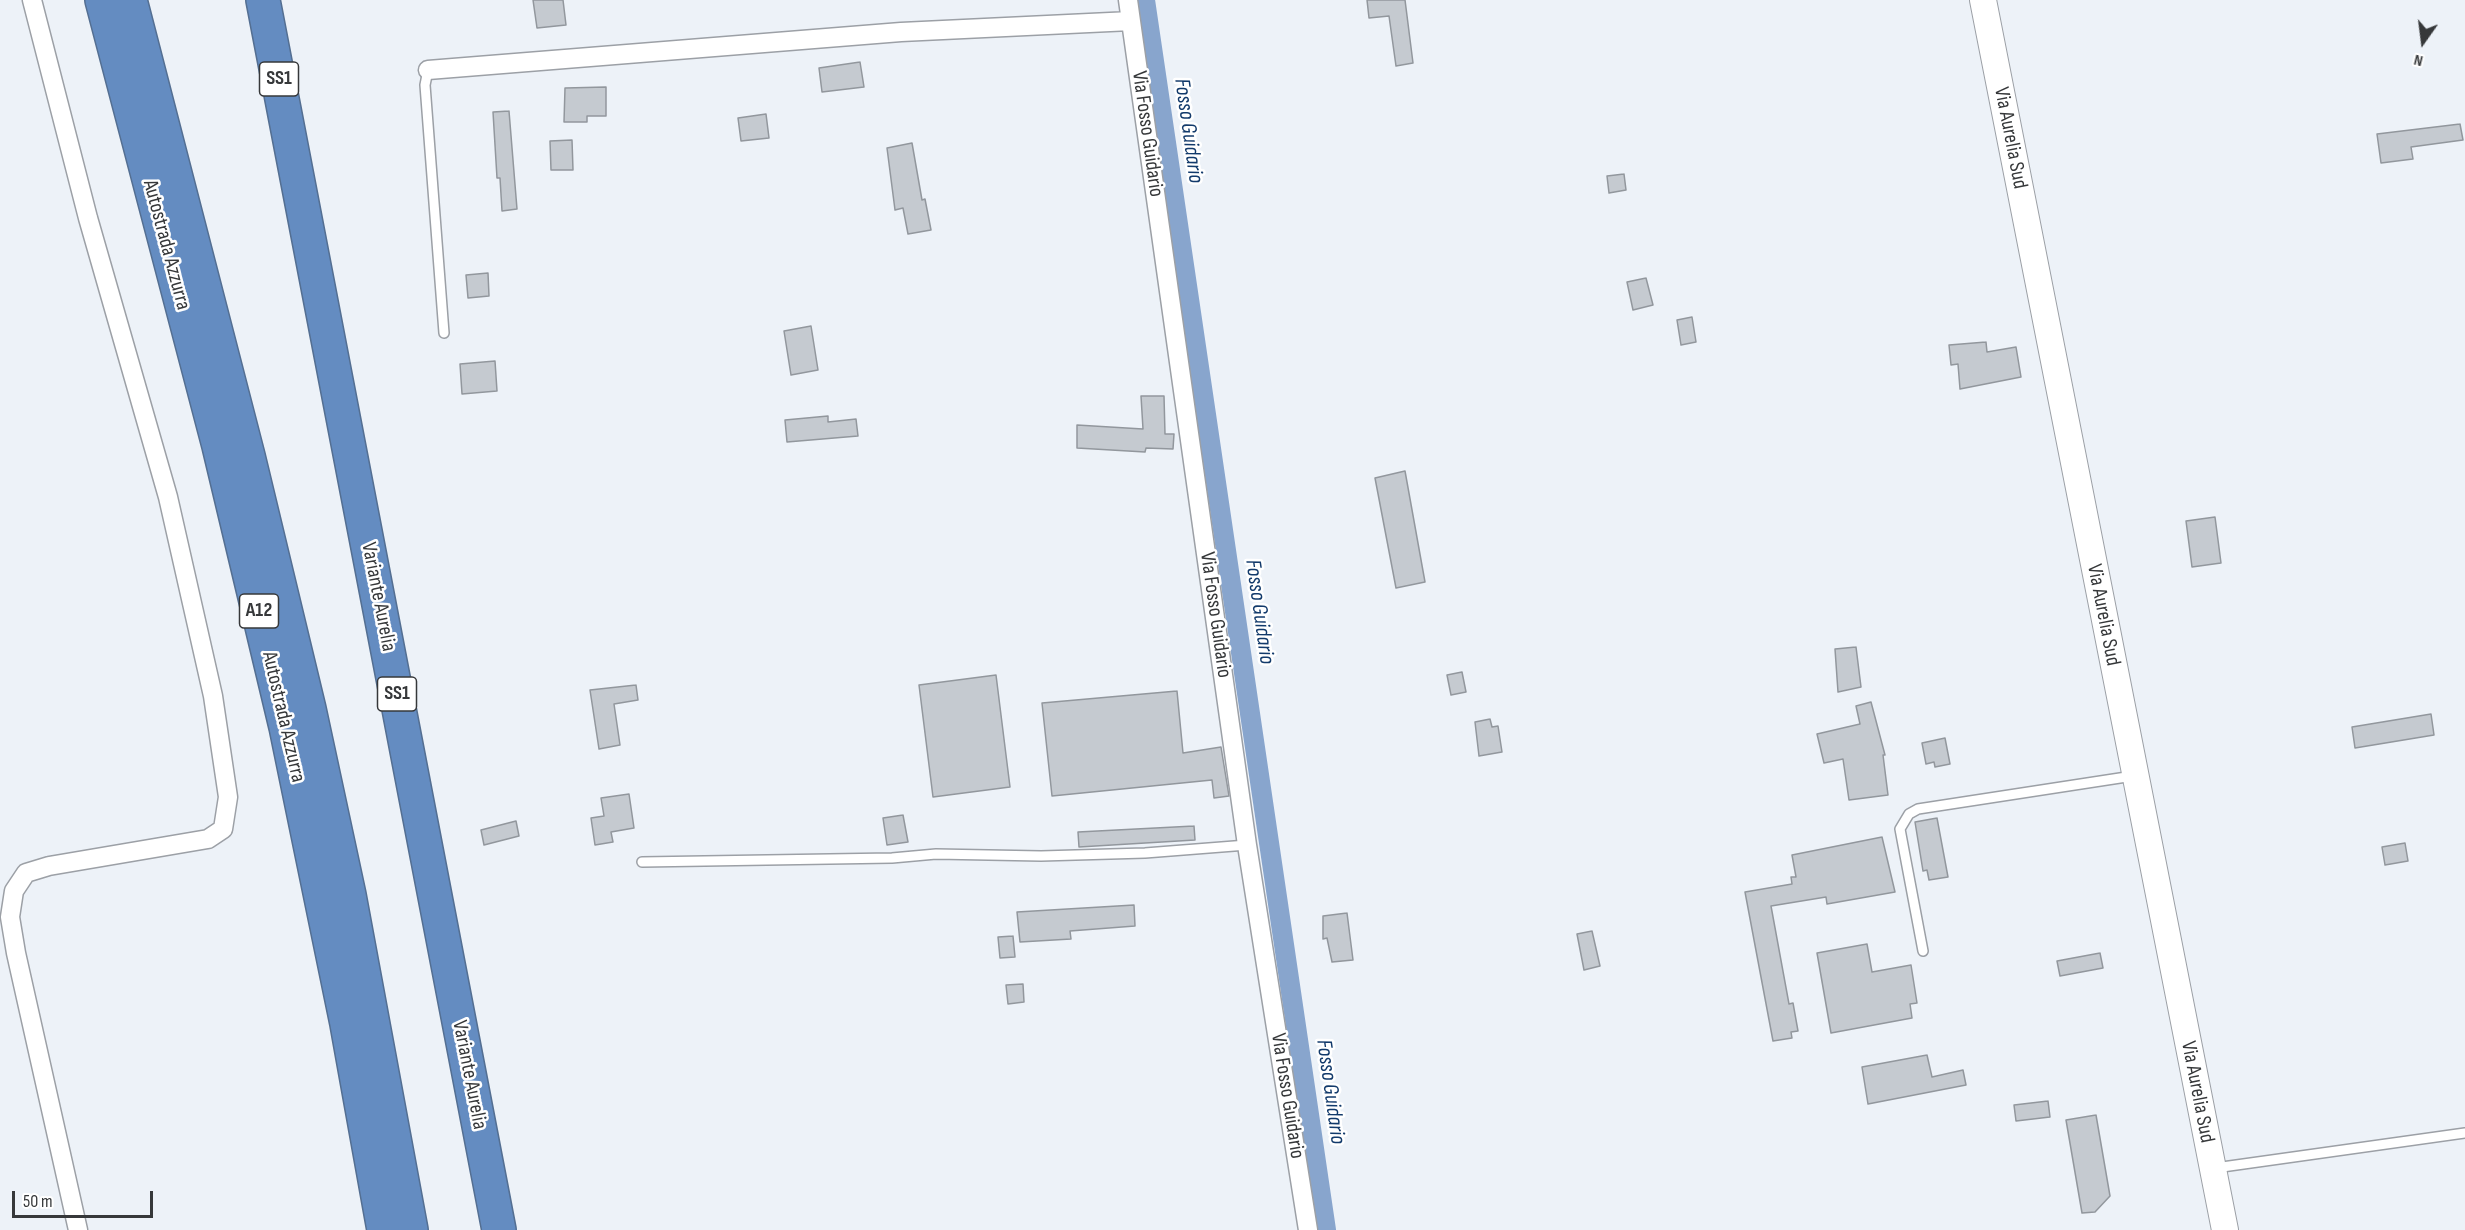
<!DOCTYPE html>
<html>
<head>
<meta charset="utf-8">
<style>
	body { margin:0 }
	#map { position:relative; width:2465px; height:1230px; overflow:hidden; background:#edf2f8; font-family:"Sofia Sans Condensed",sans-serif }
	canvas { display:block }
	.north { position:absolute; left:2393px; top:12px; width:60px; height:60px; -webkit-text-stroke:4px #fff; paint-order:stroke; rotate:194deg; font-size:16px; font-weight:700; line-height:24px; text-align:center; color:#36383a }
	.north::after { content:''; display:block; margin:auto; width:21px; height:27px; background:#36383a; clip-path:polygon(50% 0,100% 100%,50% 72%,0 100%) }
	.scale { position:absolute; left:12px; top:1191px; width:141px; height:27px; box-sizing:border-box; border:3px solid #36383a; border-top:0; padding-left:8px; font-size:18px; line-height:21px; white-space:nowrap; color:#36383a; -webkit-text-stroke:4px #fff; paint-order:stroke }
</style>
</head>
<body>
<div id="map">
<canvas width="2465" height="1230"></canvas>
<div class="north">N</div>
<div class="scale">50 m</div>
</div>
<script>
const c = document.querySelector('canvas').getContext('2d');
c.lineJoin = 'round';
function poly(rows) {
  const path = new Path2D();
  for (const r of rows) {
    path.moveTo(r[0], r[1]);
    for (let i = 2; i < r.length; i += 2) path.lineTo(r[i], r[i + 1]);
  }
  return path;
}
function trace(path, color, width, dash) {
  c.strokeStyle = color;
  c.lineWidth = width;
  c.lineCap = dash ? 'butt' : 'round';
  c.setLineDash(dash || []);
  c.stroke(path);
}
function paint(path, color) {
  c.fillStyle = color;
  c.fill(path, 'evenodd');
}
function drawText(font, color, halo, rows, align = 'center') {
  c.font = font + ' "Sofia Sans Condensed",sans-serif';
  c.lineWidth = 5;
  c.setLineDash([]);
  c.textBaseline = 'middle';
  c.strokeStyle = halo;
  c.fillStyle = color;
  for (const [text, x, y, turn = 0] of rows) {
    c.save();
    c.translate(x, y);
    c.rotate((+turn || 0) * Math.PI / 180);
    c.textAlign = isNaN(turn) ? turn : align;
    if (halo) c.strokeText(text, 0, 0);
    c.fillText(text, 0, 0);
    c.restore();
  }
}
trace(poly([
	[1145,0,1326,1230]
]), '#88a5cd', 20);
const building = poly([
	[533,0,563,0,566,25,537,28,533,0],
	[1367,0,1405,0,1413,63,1396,66,1389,16,1369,18,1367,0],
	[860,62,864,87,822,92,819,68,860,62],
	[606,87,606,116,587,116,587,122,564,122,565,88,606,87],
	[509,111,517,209,502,211,500,178,497,178,493,112,509,111],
	[766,114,769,138,741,141,738,118,766,114],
	[2460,124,2463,140,2411,147,2413,159,2381,163,2377,134,2460,124],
	[572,140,573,170,551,170,550,141,572,140],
	[912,143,922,200,925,199,931,230,908,234,903,208,895,210,887,148,912,143],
	[1624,174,1626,190,1609,193,1607,176,1624,174],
	[488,273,489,296,468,298,466,275,488,273],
	[1646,278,1653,305,1633,310,1627,282,1646,278],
	[1692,317,1696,342,1681,345,1677,320,1692,317],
	[811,326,818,370,791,375,784,331,811,326],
	[1986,342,1987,352,2016,347,2021,377,1960,389,1958,364,1951,365,1949,345,1986,342],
	[495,361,497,391,462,394,460,364,495,361],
	[1141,396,1164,396,1165,434,1174,434,1173,449,1146,448,1145,452,1077,448,1077,425,1143,429,1141,396],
	[828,416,828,422,856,419,858,436,787,442,785,420,828,416],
	[1405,471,1425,582,1396,588,1375,478,1405,471],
	[2215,517,2221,563,2192,567,2186,521,2215,517],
	[1856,647,1861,687,1838,692,1835,649,1856,647],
	[1462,672,1466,692,1451,695,1447,675,1462,672],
	[996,675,1010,787,933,797,919,685,996,675],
	[636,685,638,700,614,704,620,745,599,749,590,690,636,685],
	[1177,691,1183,753,1221,747,1229,796,1214,798,1212,780,1052,796,1042,703,1177,691],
	[1871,702,1885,755,1883,755,1888,795,1849,800,1843,759,1824,763,1817,734,1860,724,1856,706,1871,702],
	[2431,714,2434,735,2355,748,2352,727,2431,714],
	[1490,719,1492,727,1498,726,1502,752,1479,756,1475,722,1490,719],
	[1945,738,1950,764,1935,767,1934,762,1926,764,1922,743,1945,738],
	[629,794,634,828,611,832,613,842,595,845,591,818,604,816,601,798,629,794],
	[903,815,908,842,887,845,883,818,903,815],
	[1937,818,1948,877,1929,880,1927,870,1923,871,1915,822,1937,818],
	[516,821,519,836,484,845,481,830,516,821],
	[1194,826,1195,840,1079,847,1078,832,1194,826],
	[1882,837,1895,892,1827,904,1826,897,1771,906,1789,1004,1793,1003,1798,1031,1791,1032,1792,1038,1773,1041,1745,892,1792,884,1791,877,1796,877,1792,855,1882,837],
	[2405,843,2408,861,2385,865,2382,847,2405,843],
	[1134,905,1135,926,1070,931,1071,939,1020,942,1017,912,1134,905],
	[1347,913,1353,960,1332,962,1327,938,1323,939,1323,916,1347,913],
	[1592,931,1600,966,1584,970,1577,934,1592,931],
	[1013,936,1015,957,1000,958,998,937,1013,936],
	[1867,944,1872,972,1911,965,1917,1003,1910,1004,1912,1018,1831,1033,1817,953,1867,944],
	[2100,953,2103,968,2060,976,2057,961,2100,953],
	[1023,984,1024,1002,1008,1004,1006,985,1023,984],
	[1927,1055,1932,1077,1963,1070,1966,1085,1868,1104,1862,1067,1927,1055],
	[2048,1101,2050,1117,2016,1121,2014,1105,2048,1101],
	[2096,1115,2110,1196,2095,1212,2082,1213,2066,1120,2096,1115]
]);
paint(building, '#c5cad0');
trace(building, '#92979d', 1.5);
const lane = poly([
	[428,70,425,85,444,333],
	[642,862,892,858,936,854,1041,856,1145,853,1247,845],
	[1923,951,1900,829,1909,814,1918,809,2133,776],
	[2215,1168,2465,1133]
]);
const street = poly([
	[32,0,88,218,168,497,213,696,228,797,223,829,208,839,49,866,26,873,14,891,10,917,16,953,78,1230],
	[1128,0,1247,845,1308,1230],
	[428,70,901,32,1131,21]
]);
const secondary = poly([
	[1983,0,2225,1230]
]);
const highway = poly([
	[102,0,219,446,286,727,347,1024,384,1230],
	[130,0,248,456,309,709,349,895,411,1230],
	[263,0,499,1230]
]);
trace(lane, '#9ca0a6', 12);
trace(street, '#9ca0a6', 21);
trace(secondary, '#9ca0a6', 28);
trace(highway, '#546f92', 36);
trace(lane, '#fff', 9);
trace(street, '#fff', 18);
trace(secondary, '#fff', 26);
trace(highway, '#648cc1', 33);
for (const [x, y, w] of [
	[279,79,39],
	[259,611,39],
	[397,694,39]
]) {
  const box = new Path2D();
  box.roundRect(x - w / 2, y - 17, w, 34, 4.5);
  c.fillStyle = '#fff';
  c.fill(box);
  trace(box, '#36383a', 1.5);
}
drawText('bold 20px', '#36383a', null, [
	["SS1",279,79],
	["A12",259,611],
	["SS1",397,694]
]);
drawText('21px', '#36383a', '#fff', [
	["Via Fosso Guidario",1147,134,82],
	["Via Aurelia Sud",2010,138,79],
	["Autostrada Azzurra",166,245,75],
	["Variante Aurelia",378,597,79],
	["Via Fosso Guidario",1215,615,82],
	["Via Aurelia Sud",2103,615,79],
	["Autostrada Azzurra",283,717,77],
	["Variante Aurelia",469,1075,79],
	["Via Aurelia Sud",2197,1092,79],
	["Via Fosso Guidario",1287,1096,81]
]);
drawText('italic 22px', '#123a6b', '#fff', [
	["Fosso Guidario",1188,131,82],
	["Fosso Guidario",1259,612,82],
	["Fosso Guidario",1330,1092,82]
]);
</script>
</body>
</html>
